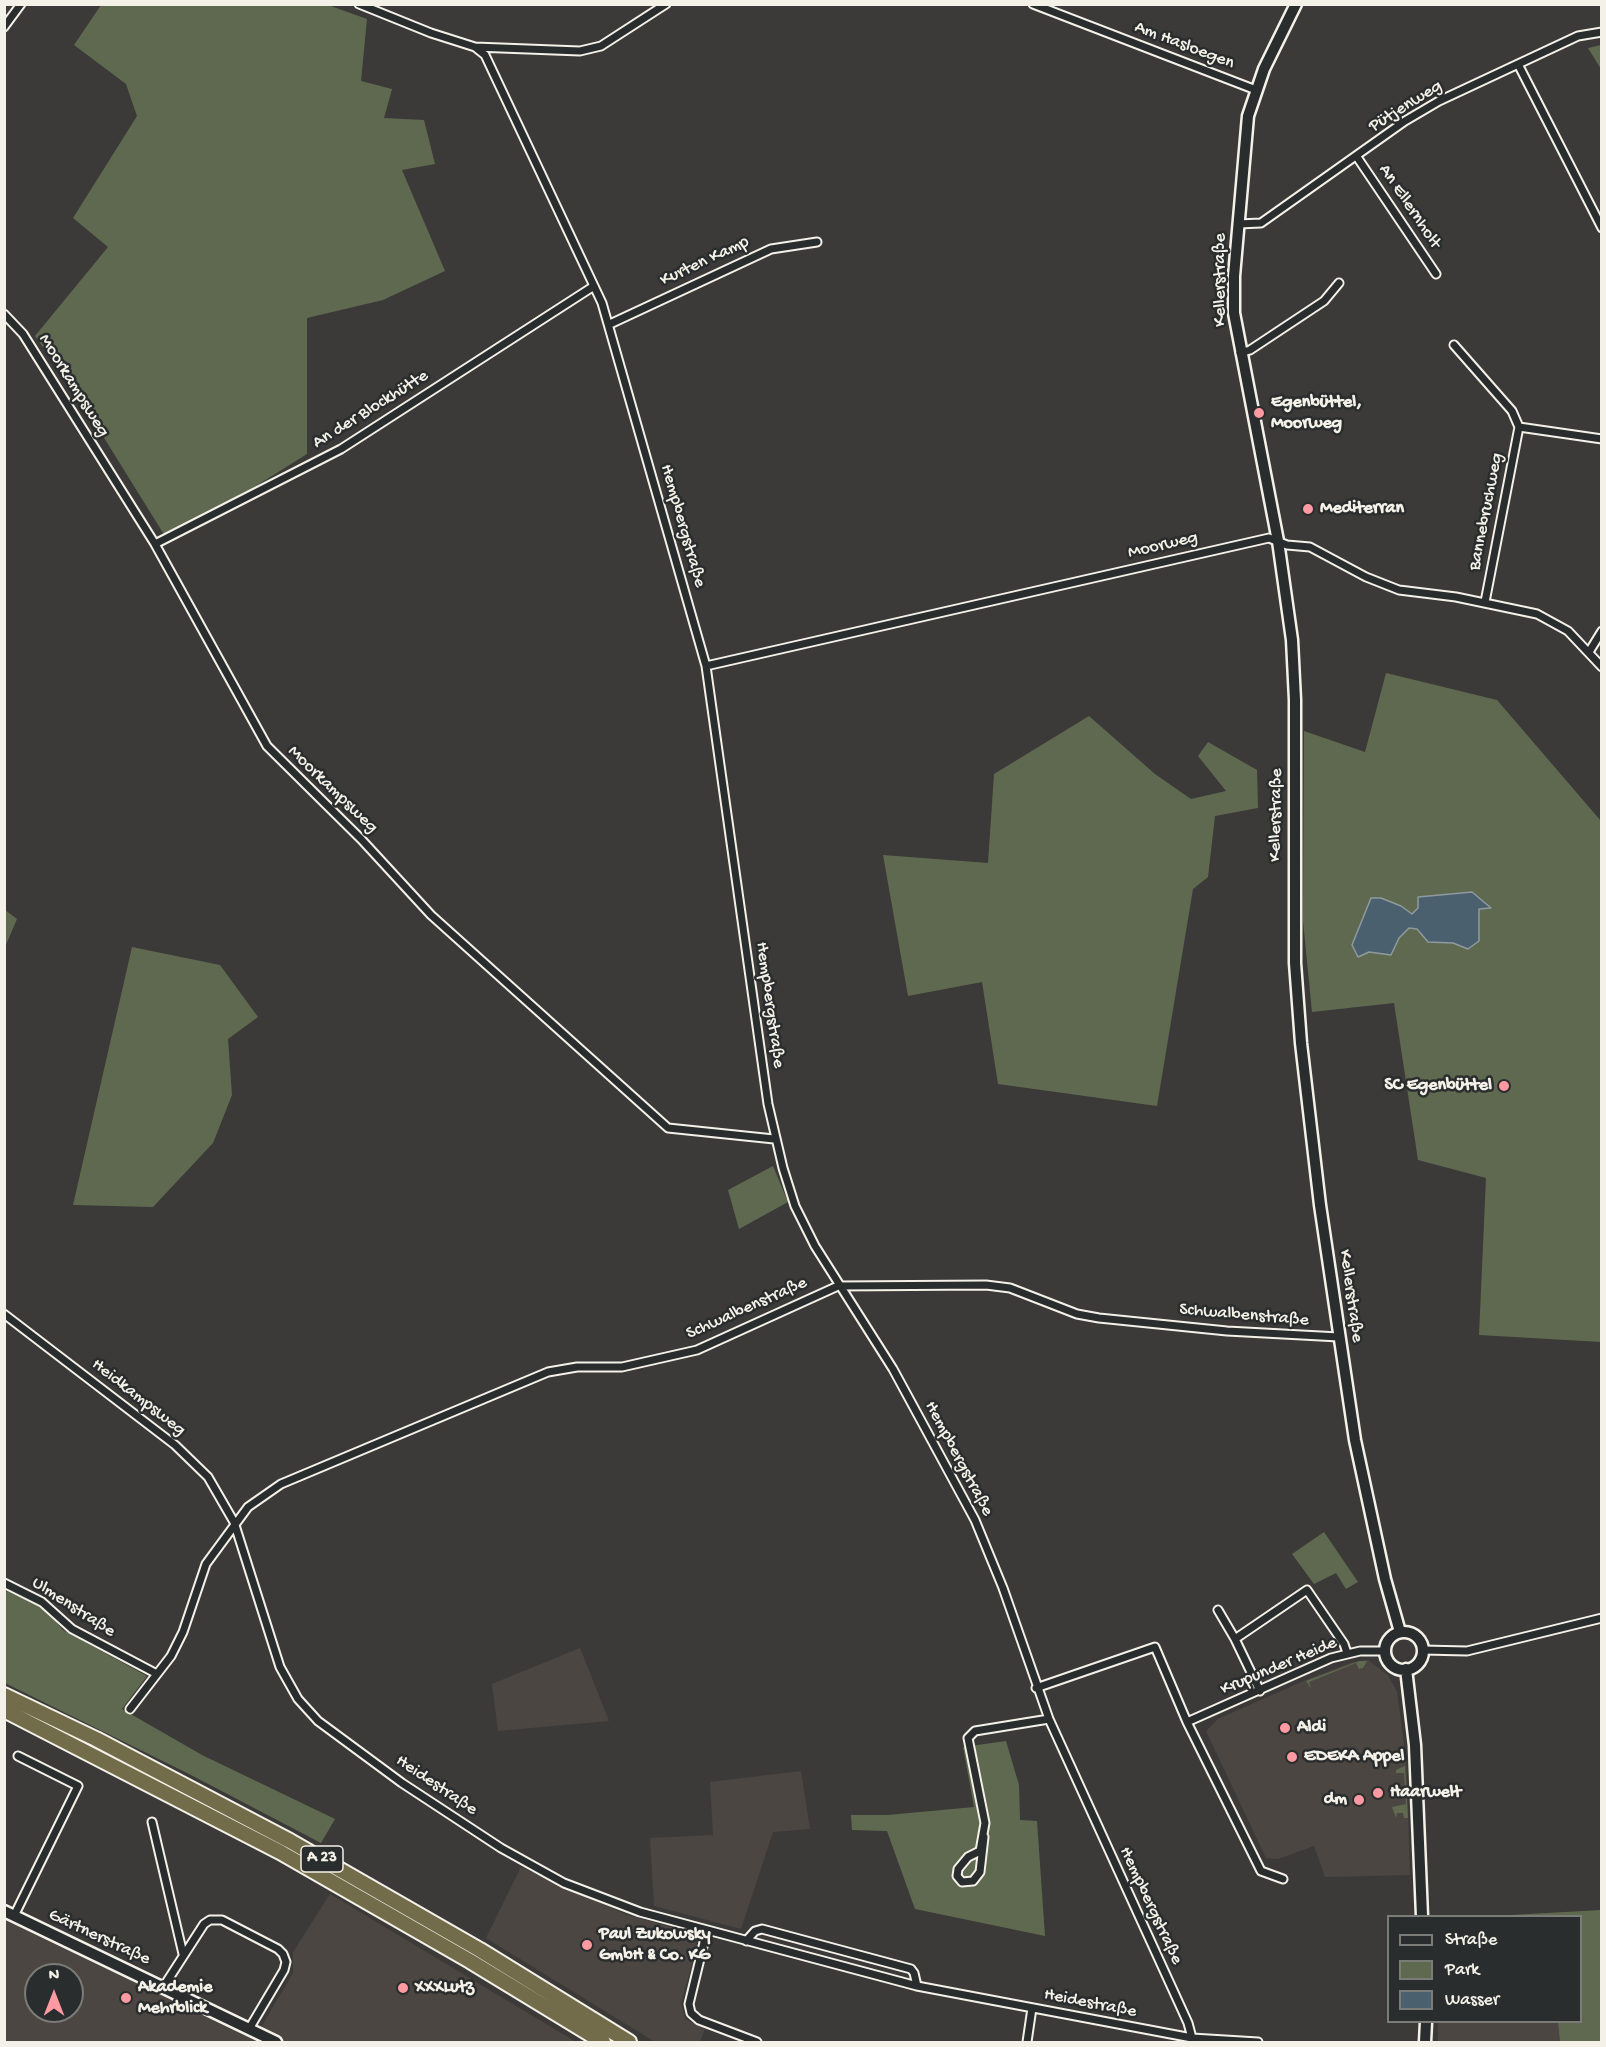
<!DOCTYPE html>
<html>
<head>
<meta charset="utf-8">
<style>
	body { margin:0 }
	#map { position:relative; width:1606px; height:2047px; overflow:hidden; background:#3c3a38; font-family:"Gochi Hand",sans-serif }
	canvas { display:block }
	.frame { position:absolute; inset:0; border:6px solid #f4f1e8; pointer-events:none }
	.legend { position:absolute; left:1387px; top:1915px; width:195px; height:108px; box-sizing:border-box; background:#2a2d2e; border:2px solid #7b7b78; margin:0; padding:8px 10px; list-style:none; font-size:18px; color:#f4f1e8 }
	.legend li { display:flex; align-items:center; gap:12px; height:30px }
	.legend b { width:30px; border:2px solid #7b7b78 }
	.north { position:absolute; left:24px; top:1963px; width:60px; height:60px; box-sizing:border-box; background:#2a2d2e; border:2px solid #7b7b78; border-radius:50%; rotate:0deg; font-size:16px; font-weight:700; line-height:24px; text-align:center; color:#f4f1e8 }
	.north::after { content:''; display:block; margin:auto; width:21px; height:27px; background:#ff9aa2; clip-path:polygon(50% 0,100% 100%,50% 72%,0 100%) }
</style>
</head>
<body>
<div id="map">
<canvas width="1606" height="2047"></canvas>
<div class="frame"></div>
<ul class="legend">
<li><b style="height:8px;background:#2a2d2e"></b>Straße</li>
<li><b style="height:16px;background:#5f6950"></b>Park</li>
<li><b style="height:16px;background:#4b606f"></b>Wasser</li>
</ul>
<div class="north">N</div>
</div>
<script>
const c = document.querySelector('canvas').getContext('2d');
c.lineJoin = 'round';
function paint(path, color) {
  c.fillStyle = color;
  c.fill(path, 'evenodd');
}
function poly(rows) {
  const path = new Path2D();
  for (const r of rows) {
    if (r.length === 3) {
      path.moveTo(r[0] + r[2], r[1]);
      path.arc(r[0], r[1], r[2], 0, 2 * Math.PI);
      continue;
    }
    path.moveTo(r[0], r[1]);
    for (let i = 2; i < r.length; i += 2) path.lineTo(r[i], r[i + 1]);
  }
  return path;
}
function trace(path, color, width, dash) {
  c.strokeStyle = color;
  c.lineWidth = width;
  c.lineCap = dash ? 'butt' : 'round';
  c.setLineDash(dash || []);
  c.stroke(path);
}
function drawText(font, color, halo, rows, align = 'center') {
  c.font = font + ' "Gochi Hand",sans-serif';
  c.lineWidth = 5;
  c.setLineDash([]);
  c.textBaseline = 'middle';
  c.strokeStyle = halo;
  c.fillStyle = color;
  for (const [text, x, y, turn = 0] of rows) {
    c.save();
    c.translate(x, y);
    c.rotate((+turn || 0) * Math.PI / 180);
    c.textAlign = isNaN(turn) ? turn : align;
    if (halo) c.strokeText(text, 0, 0);
    c.fillText(text, 0, 0);
    c.restore();
  }
}
paint(poly([
	[580,1648,609,1721,498,1731,492,1684],
	[1368,1660,1388,1675,1397,1692,1406,1758,1410,1875,1325,1877,1314,1846,1278,1859,1266,1858,1206,1731,1218,1719,1306,1680,1350,1663],
	[801,1771,810,1829,773,1832,741,1929,654,1906,650,1838,713,1835,710,1782],
	[521,1867,627,1915,683,1930,693,1936,697,1946,681,2003,685,2019,705,2029,700,2042,655,2042,486,1938],
	[330,1894,576,2042,285,2042,260,2029,293,1973,293,1952],
	[5,1918,218,2015,270,2042,5,2042],
	[36,1975,72,1975,72,2011,36,2011],
	[1438,2022,1558,2022,1560,2042,1438,2042]
]), '#4c4642');
paint(poly([
	[101,5,328,5,367,19,361,81,392,89,384,118,424,120,435,164,402,170,445,271,383,300,307,318,307,454,168,541,75,391,35,336,108,247,73,218,137,116,126,84,74,45],
	[1601,45,1602,45,1601,69,1588,48],
	[1386,673,1497,700,1601,821,1601,1342,1479,1335,1486,1178,1418,1160,1394,1003,1312,1012,1303,921,1304,731,1365,752],
	[1089,716,1155,774,1191,799,1226,791,1198,756,1208,742,1257,770,1258,808,1215,816,1208,877,1193,889,1157,1106,998,1084,982,982,908,996,883,855,988,863,994,774],
	[5,910,17,919,5,947],
	[132,947,220,965,258,1017,228,1039,232,1095,213,1143,153,1207,73,1205],
	[773,1166,788,1202,739,1229,728,1190],
	[1324,1532,1358,1582,1346,1589,1336,1573,1314,1584,1292,1554],
	[7,1591,45,1609,63,1630,147,1676,122,1709,202,1755,335,1819,321,1843,191,1775,5,1683,4,1597],
	[1359,1661,1367,1661,1363,1668,1359,1669,1356,1663,1309,1682,1311,1688,1306,1681],
	[1006,1741,1019,1785,1020,1820,1037,1821,1045,1936,915,1909,887,1831,852,1830,851,1815,888,1815,974,1807,963,1747],
	[1405,1766,1408,1818,1404,1818,1403,1813,1397,1813,1396,1818,1392,1807,1406,1804,1404,1773,1396,1773,1396,1770],
	[1601,1910,1601,2042,1560,2042,1558,2022,1580,2022,1580,1916,1493,1916]
]), '#5f6950');
const water = poly([
	[1472,892,1491,908,1479,909,1479,941,1468,949,1453,943,1428,942,1417,929,1409,928,1399,938,1391,955,1369,952,1358,957,1352,945,1371,898,1381,898,1401,906,1412,914,1418,908,1418,897,1472,892]
]);
paint(water, '#4b606f');
trace(water, '#8f9a9f', 1.5);
const street = poly([
	[359,4,431,33,475,47,485,55,602,303,706,666,768,1104,783,1168,795,1206,815,1246,893,1369,975,1520,1003,1588,1049,1719,1188,2023,1192,2038,1191,2042],
	[1033,4,1256,90],
	[4,27,21,4],
	[475,47,580,51,601,46,666,4],
	[1519,66,1602,228],
	[1357,157,1436,274],
	[1238,224,1261,223,1405,121,1439,101,1578,36,1602,32],
	[4,314,23,334,155,544,267,746,361,839,431,915,668,1128,774,1139],
	[610,324,771,249,817,242],
	[1454,345,1512,411,1519,427,1485,602],
	[1240,353,1250,350,1324,301,1339,283],
	[1519,427,1602,439],
	[155,544,341,449,594,286],
	[1589,652,1602,631],
	[706,666,1269,538,1287,545,1310,547,1366,577,1399,590,1456,597,1537,614,1568,631,1602,667],
	[4,1314,175,1445,208,1477,234,1522,280,1667,298,1699,318,1721,402,1783,501,1848,564,1883,640,1912,917,1986,1192,2038,1258,2042],
	[4,1583,42,1602,72,1629,157,1674],
	[1218,1610,1235,1639],
	[1423,1650,1467,1651,1602,1618],
	[1036,1688,1155,1647,1187,1722,1331,1658,1360,1651,1385,1651],
	[1260,1691,1235,1639,1307,1590,1344,1644,1347,1653],
	[130,1709,171,1656,183,1632,206,1564,248,1507,281,1484,548,1372,577,1367,622,1367,697,1350,838,1286,986,1285,1010,1288,1077,1314,1099,1318,1227,1331,1339,1337],
	[1187,1722,1261,1871,1283,1879],
	[152,1822,183,1954],
	[984,1837,980,1872,973,1881,962,1882,957,1876,958,1869,968,1857,980,1851,985,1823,968,1738,975,1731,1049,1719],
	[14,1916,78,1786,18,1756],
	[707,1930,689,2004,691,2013,699,2020,757,2042],
	[746,1941,755,1931,762,1929,911,1969,914,1973,917,1986],
	[164,1986,204,1924,210,1920,222,1920,278,1949,283,1954,286,1962,284,1970,249,2029],
	[1027,2042,1032,2008]
]);
const secondary = poly([
	[1296,4,1264,69,1248,116,1234,276,1234,313,1278,541,1292,640,1295,700,1295,963,1301,1043,1320,1205,1355,1440,1385,1579,1400,1632],
	[1404,1651,19],
	[1406,1669,1415,1745,1422,1916],
	[4,1911,276,2042],
	[1425,2042,1426,2022]
]);
const highway = poly([
	[4,1695,96,1739,290,1841,480,1950,629,2042],
	[4,1710,280,1852,470,1961,603,2042]
]);
trace(street, '#f4f1e8', 11);
trace(secondary, '#f4f1e8', 15);
trace(highway, '#f4f1e8', 18);
trace(street, '#2a2d2e', 7);
trace(secondary, '#2a2d2e', 10);
trace(highway, '#726c4b', 14);
for (const [x, y, r, color] of [
	[1259,413,6,"#ff9aa2"],
	[1308,509,6,"#ff9aa2"],
	[1504,1086,6,"#ff9aa2"],
	[1285,1728,6,"#ff9aa2"],
	[1292,1757,6,"#ff9aa2"],
	[1378,1793,6,"#ff9aa2"],
	[1359,1800,6,"#ff9aa2"],
	[587,1945,6,"#ff9aa2"],
	[403,1988,6,"#ff9aa2"],
	[126,1998,6,"#ff9aa2"]
]) {
  const dot = new Path2D();
  dot.arc(x, y, r, 0, 2 * Math.PI);
  c.fillStyle = color;
  c.fill(dot);
  trace(dot, '#2a2d2e', 2);
}
for (const [x, y, w] of [
	[322,1859,42]
]) {
  const box = new Path2D();
  box.roundRect(x - w / 2, y - 13, w, 26, 4.5);
  c.fillStyle = '#2a2d2e';
  c.fill(box);
  trace(box, '#f4f1e8', 1.5);
}
drawText('bold 16px', '#f4f1e8', null, [
	["A 23",322,1859]
]);
drawText('18px', '#f4f1e8', '#2a2d2e', [
	["Am Hasloegen",1184,46,21],
	["Pütjenweg",1406,107,-32],
	["An Ellernholt",1409,207,56],
	["Kurten Kamp",705,262,-25],
	["Kellerstraße",1221,280,-90],
	["Moorkampsweg",73,386,58],
	["An der Blockhütte",371,410,-32],
	["Bannebruchweg",1487,512,-79],
	["Hempbergstraße",682,526,74],
	["Moorweg",1163,546,-13],
	["Moorkampsweg",332,790,44],
	["Kellerstraße",1277,815,-89],
	["Hempbergstraße",769,1005,82],
	["Kellerstraße",1350,1296,82],
	["Schwalbenstraße",747,1309,-24],
	["Schwalbenstraße",1244,1316,5],
	["Heidkampsweg",138,1398,38],
	["Hempbergstraße",958,1459,62],
	["Ulmenstraße",73,1608,33],
	["Krupunder Heide",1279,1667,-23],
	["Heidestraße",436,1786,34],
	["Hempbergstraße",1150,1906,65],
	["Gärtnerstraße",99,1938,25],
	["Heidestraße",1090,2004,11]
]);
drawText('bold 18px', '#f4f1e8', '#2a2d2e', [
	["Egenbüttel,",1271,403],
	["Moorweg",1271,424],
	["Mediterran",1320,509],
	["SC Egenbüttel",1492,1086,"right"],
	["Aldi",1297,1728],
	["EDEKA Appel",1304,1757],
	["Haarwelt",1390,1793],
	["dm",1347,1800,"right"],
	["Paul Zukowsky",599,1935],
	["GmbH & Co. KG",599,1956],
	["Akademie",138,1988],
	["Mehrblick",138,2009],
	["XXXLutz",415,1988]
], 'left');
</script>
</body>
</html>
